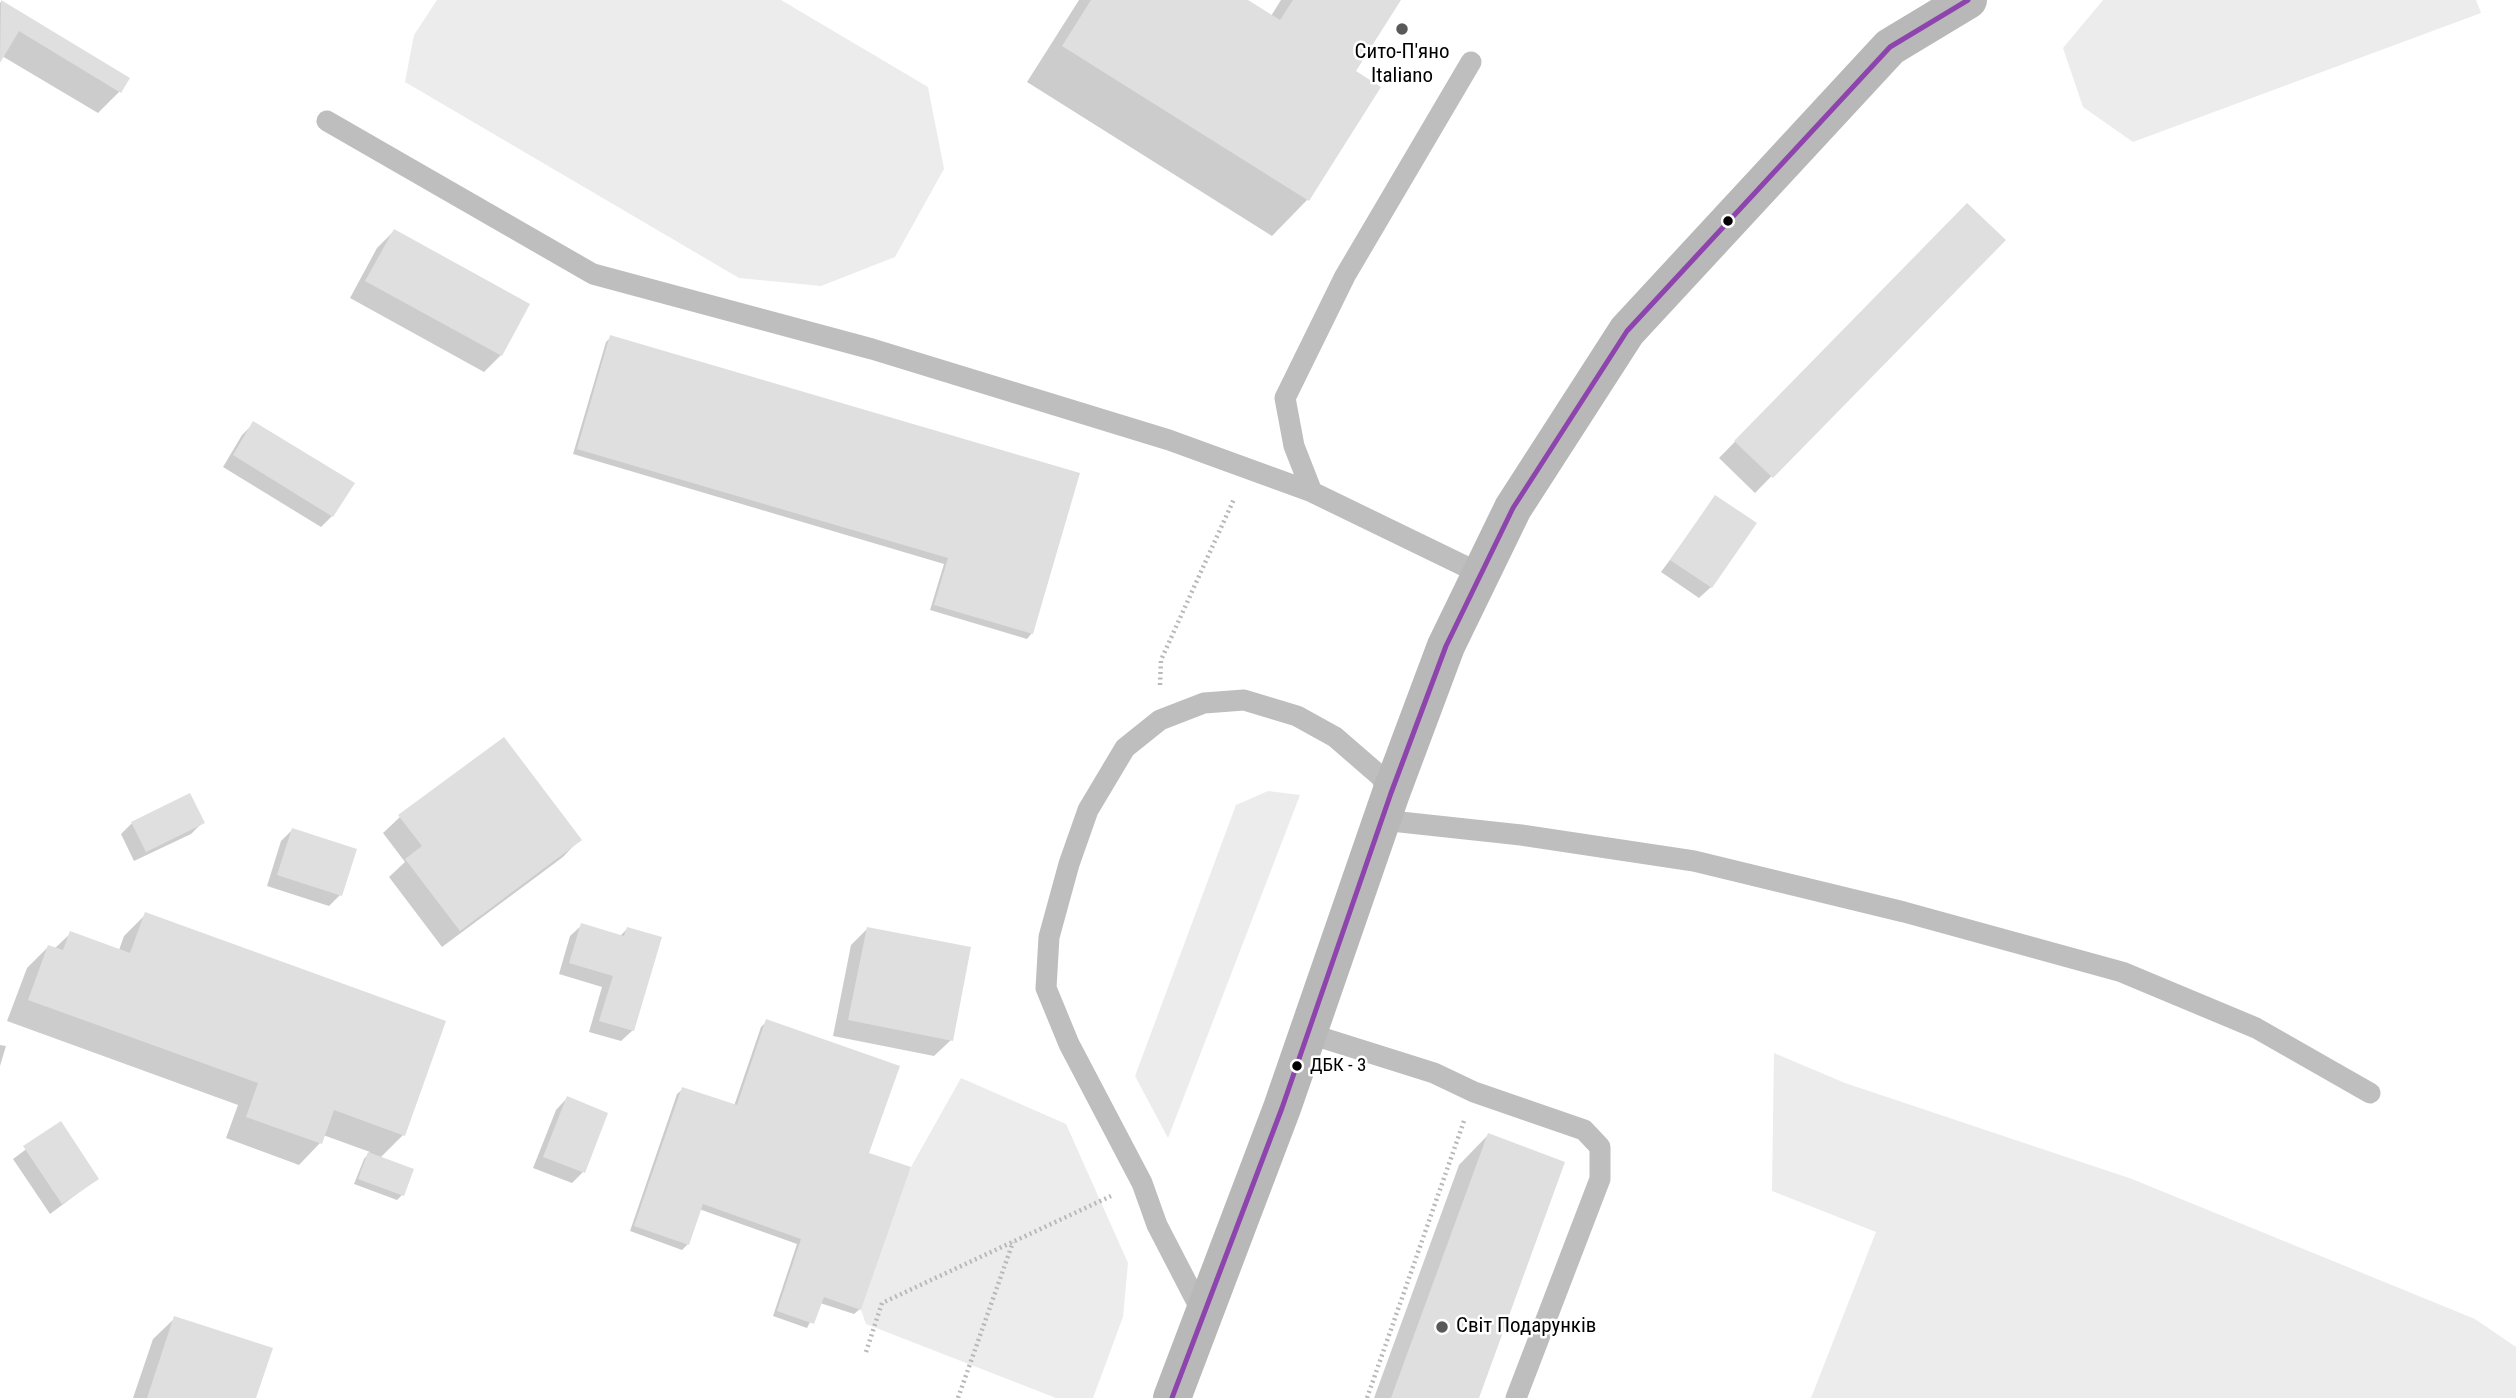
<!DOCTYPE html>
<html>
<head>
<meta charset="utf-8">
<style>
	body { margin:0 }
	canvas { display:block; background:#fff }
</style>
</head>
<body>
<canvas width="2516" height="1398"></canvas>
<script>
const c = document.querySelector('canvas').getContext('2d');
c.lineJoin = 'round';
function paint(path, color) {
  c.fillStyle = color;
  c.fill(path, 'evenodd');
}
function poly(rows) {
  const path = new Path2D();
  for (const r of rows) {
    path.moveTo(r[0], r[1]);
    for (let i = 2; i < r.length; i += 2) path.lineTo(r[i], r[i + 1]);
  }
  return path;
}
function trace(path, color, width, dash) {
  c.strokeStyle = color;
  c.lineWidth = width;
  c.lineCap = dash ? 'butt' : 'round';
  c.setLineDash(dash || []);
  c.stroke(path);
}
function drawText(font, color, halo, rows, align = 'center') {
  c.font = font + ' "Roboto Condensed",sans-serif';
  c.lineWidth = 5;
  c.setLineDash([]);
  c.textBaseline = 'middle';
  c.strokeStyle = halo;
  c.fillStyle = color;
  for (const [text, x, y, turn = 0] of rows) {
    c.save();
    c.translate(x, y);
    c.rotate((+turn || 0) * Math.PI / 180);
    c.textAlign = isNaN(turn) ? turn : align;
    if (halo) c.strokeText(text, 0, 0);
    c.fillText(text, 0, 0);
    c.restore();
  }
}
paint(poly([
	[437,0,781,0,928,87,944,169,895,257,821,286,739,278,405,82,414,35],
	[2103,0,2476,0,2481,13,2133,142,2083,107,2063,48],
	[1268,791,1300,795,1168,1138,1135,1076,1236,805],
	[1774,1053,1845,1083,2132,1179,2475,1319,2516,1347,2516,1398,1811,1398,1876,1232,1772,1191],
	[961,1078,1066,1124,1128,1263,1123,1317,1093,1398,1056,1398,866,1324,861,1310,911,1167]
]), '#ececec');
paint(poly([
	[1079,0,1245,0,1271,16,1281,0,1399,0,1354,72,1307,200,1272,236,1027,82],
	[0,2,127,79,119,92,98,113,2,56,0,60],
	[1967,205,2003,240,1755,493,1719,458],
	[394,231,501,355,484,372,350,298,377,248],
	[611,337,1078,474,1032,633,1027,639,930,610,944,564,573,454,606,342],
	[254,423,332,516,321,527,223,467,242,435],
	[1716,497,1711,587,1699,598,1661,572],
	[400,817,579,840,563,857,442,947,389,877,405,862,383,833],
	[132,823,202,823,191,834,134,861,121,834],
	[292,830,340,895,329,906,267,886,281,841],
	[146,914,403,1135,380,1158,402,1195,397,1200,354,1184,364,1159,370,1152,323,1135,320,1143,299,1165,226,1138,238,1105,7,1021,27,968,48,947,54,949,71,933,119,950,124,936],
	[582,925,620,936,627,929,633,1030,621,1041,589,1032,602,987,559,974,570,936],
	[867,929,951,1040,934,1056,833,1036,851,945],
	[766,1022,867,1154,860,1309,854,1314,820,1303,807,1328,773,1316,797,1244,699,1209,688,1244,682,1250,630,1231,677,1094,683,1089,734,1106,761,1027],
	[0,1045,6,1046,0,1066],
	[567,1098,583,1172,572,1183,533,1168,556,1110],
	[60,1124,97,1179,50,1214,13,1159],
	[1488,1135,1477,1398,1374,1398,1459,1165],
	[175,1318,254,1398,133,1398,153,1339]
]), '#0003');
paint(poly([
	[1,0,130,78,121,93,19,31,0,63],
	[1091,0,1248,0,1280,20,1293,0,1401,0,1356,71,1381,87,1309,201,1062,46],
	[1967,203,2006,240,1773,478,1734,441],
	[394,229,530,304,502,356,365,281],
	[610,335,1080,473,1033,634,934,605,948,558,577,449],
	[253,421,355,483,333,517,233,455],
	[1715,495,1757,523,1712,588,1670,560],
	[504,737,582,840,460,931,405,859,422,846,398,815],
	[190,793,205,823,146,852,131,822],
	[292,828,357,849,342,896,277,875],
	[145,912,446,1021,405,1136,334,1110,322,1144,246,1117,258,1083,28,1000,48,945,63,950,70,931,130,953],
	[581,923,624,936,627,927,662,937,634,1031,599,1021,613,976,569,963],
	[867,927,971,947,953,1041,848,1020],
	[766,1019,900,1066,869,1153,911,1167,861,1310,824,1297,814,1324,777,1311,801,1239,703,1204,689,1245,634,1226,682,1087,737,1105],
	[567,1096,608,1113,585,1173,543,1157],
	[61,1121,99,1179,62,1204,23,1146],
	[1488,1133,1565,1162,1479,1398,1391,1398],
	[368,1152,414,1169,404,1196,358,1179],
	[174,1316,273,1348,256,1398,147,1398]
]), '#dfdfdf');
trace(poly([
	[1160,685,1161,660,1234,499],
	[866,1352,882,1303,1111,1196],
	[958,1398,1013,1242],
	[1367,1398,1464,1121]
]), '#b9b9b9', 4.5, [2, 3.5]);
trace(poly([
	[327,121,593,274,872,349,1169,440,1312,492,1481,574],
	[1312,492,1294,446,1285,398,1345,276,1471,62],
	[1382,820,1521,835,1694,861,1904,912,2122,972,2256,1028,2370,1093],
	[1307,1033,1434,1073,1474,1092,1584,1130,1600,1147,1600,1179,1516,1398],
	[1202,1312,1157,1225,1142,1183,1069,1044,1046,988,1049,937,1069,864,1088,810,1125,748,1160,720,1204,703,1244,700,1297,716,1335,737,1380,776,1391,793]
]), '#bebebe', 21);
trace(poly([
	[1172,1398,1282,1108,1391,793,1446,646,1513,508,1627,331,1890,47,1968,0]
]), '#b8b8b8', 38);
trace(poly([
	[1172,1398,1282,1108,1391,793,1446,646,1513,508,1627,331,1890,47,1968,0]
]), '#8e44ad', 5);
for (const [x, y, r, color] of [
	[1402,29,7,"#595959"],
	[1728,221,6,"#000"],
	[1297,1066,6,"#000"],
	[1442,1327,7,"#595959"]
]) {
  const dot = new Path2D();
  dot.arc(x, y, r, 0, 2 * Math.PI);
  c.fillStyle = color;
  c.fill(dot);
  trace(dot, '#fff', 2.5);
}
drawText('19px', '#000', '#fff', [
	["ДБК - 3",1310,1066]
], 'left');
drawText('21px', '#000', '#fff', [
	["Сито-П'яно",1402,53],
	["Italiano",1402,77],
	["Світ Подарунків",1456,1327,"left"]
]);
</script>
</body>
</html>
